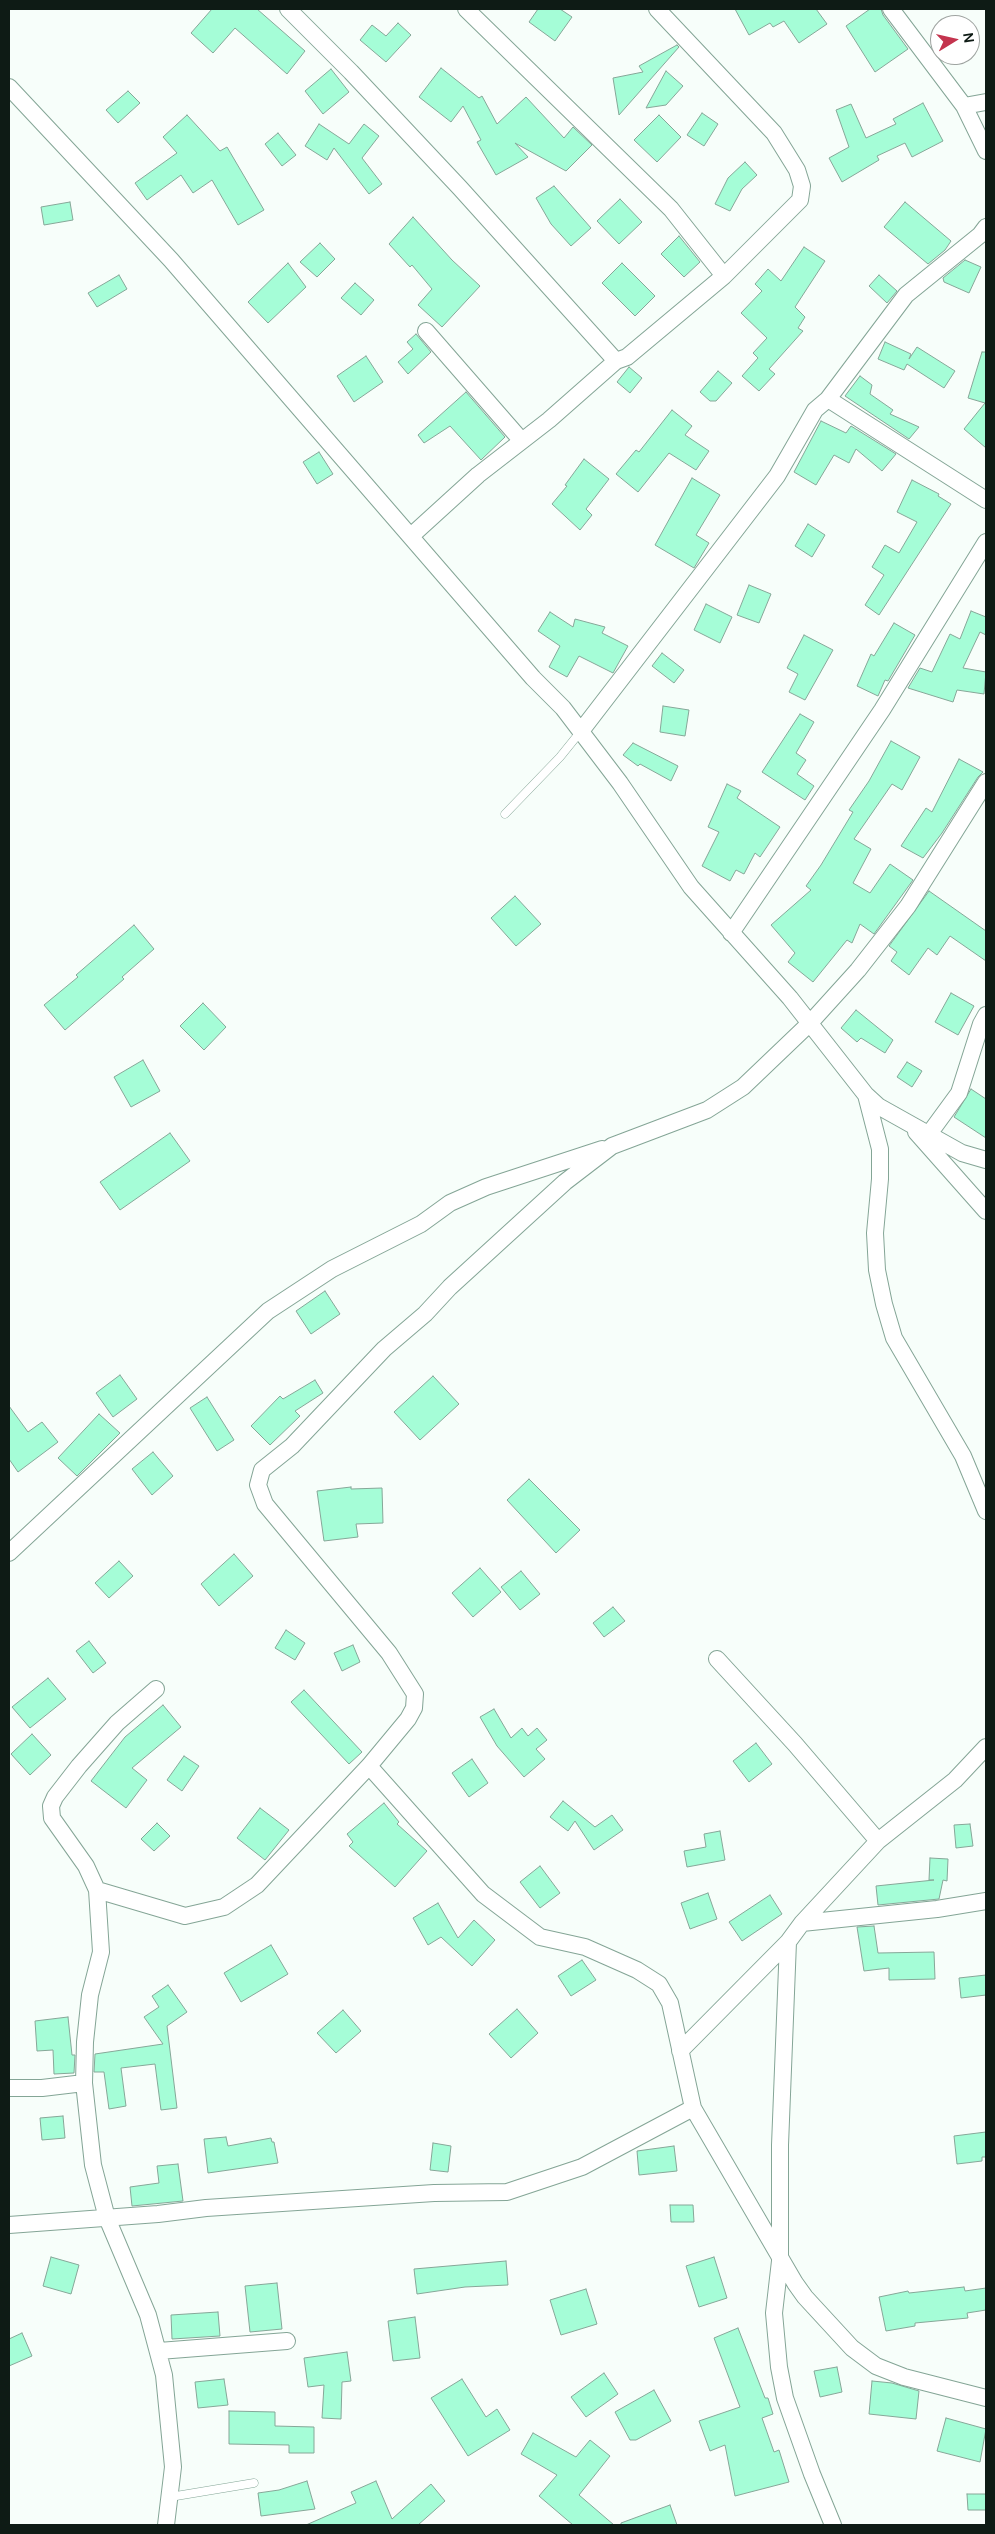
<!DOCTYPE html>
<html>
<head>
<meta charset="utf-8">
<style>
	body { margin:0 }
	#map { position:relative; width:995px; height:2534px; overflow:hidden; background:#f7fefa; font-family:"DM Sans",sans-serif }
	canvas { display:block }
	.frame { position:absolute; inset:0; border:10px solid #0e1b15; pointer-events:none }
	.north { position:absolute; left:930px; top:15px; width:50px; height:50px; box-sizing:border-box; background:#fff; border:1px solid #9fa4a1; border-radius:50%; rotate:81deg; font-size:14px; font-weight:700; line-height:20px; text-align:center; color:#0e1b15 }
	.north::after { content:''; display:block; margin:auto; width:18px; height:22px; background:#c4344e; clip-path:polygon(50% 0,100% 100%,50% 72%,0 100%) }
</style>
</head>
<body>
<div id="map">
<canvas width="995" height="2534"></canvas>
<div class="frame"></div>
<div class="north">N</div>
</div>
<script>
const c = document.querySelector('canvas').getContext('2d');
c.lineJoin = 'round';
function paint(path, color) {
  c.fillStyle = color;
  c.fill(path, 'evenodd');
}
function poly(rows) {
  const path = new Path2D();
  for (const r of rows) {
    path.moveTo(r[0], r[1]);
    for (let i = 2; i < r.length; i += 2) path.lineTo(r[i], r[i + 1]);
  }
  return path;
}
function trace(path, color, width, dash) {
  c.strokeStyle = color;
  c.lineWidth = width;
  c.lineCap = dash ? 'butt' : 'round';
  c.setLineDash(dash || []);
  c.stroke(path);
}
const building = poly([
	[212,9,257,9,305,51,287,74,235,28,213,53,191,33,212,9],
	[538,9,560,9,572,17,555,41,529,22,538,9],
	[735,9,816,9,827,24,799,43,784,21,773,27,770,23,749,35,735,9],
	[870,9,881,9,883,15,908,49,875,72,846,26,870,9],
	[398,23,411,35,386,62,360,40,372,25,386,36,398,23],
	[677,45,679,47,619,115,613,78,643,72,639,66,677,45],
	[441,68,479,98,482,96,497,124,526,97,564,138,573,127,592,145,566,171,515,143,528,157,496,175,477,142,481,140,463,106,451,122,419,97,441,68],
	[331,69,349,92,323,114,305,91,331,69],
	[666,71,683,86,666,105,646,108,666,71],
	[128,91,140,103,118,123,106,110,128,91],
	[923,103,943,141,912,157,905,143,877,156,879,160,842,182,829,158,849,147,836,110,851,104,866,138,896,124,893,119,923,103],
	[702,113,718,124,704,146,687,135,702,113],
	[187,115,220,151,227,147,264,210,238,225,212,180,193,193,181,175,147,200,135,183,177,153,163,137,187,115],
	[659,115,681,137,657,162,634,140,659,115],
	[319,124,349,144,364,124,379,136,362,158,382,184,369,194,334,148,327,160,305,146,319,124],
	[278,133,296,155,282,166,265,144,278,133],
	[745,162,757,175,742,189,730,211,715,204,728,178,745,162],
	[554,186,591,228,571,246,551,224,536,198,554,186],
	[620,199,642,222,619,244,597,221,620,199],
	[70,202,73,220,44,225,41,207,70,202],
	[905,202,951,241,945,250,928,264,884,227,905,202],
	[413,217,452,260,480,286,442,327,418,305,432,289,412,265,410,267,389,244,413,217],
	[679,236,700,262,684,277,661,254,679,236],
	[320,243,335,259,317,277,300,262,320,243],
	[804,247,825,261,795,307,805,317,798,328,803,331,769,369,775,374,759,391,742,376,758,358,753,353,767,338,741,313,762,291,755,284,768,269,781,281,804,247],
	[965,260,981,267,969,293,944,282,943,278,965,260],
	[288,263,306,287,268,323,248,302,288,263],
	[622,263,655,296,635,316,602,283,622,263],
	[119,275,127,289,97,307,88,293,119,275],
	[879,275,897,291,887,303,869,286,879,275],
	[355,283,374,300,361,315,341,298,355,283],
	[416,334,431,352,408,374,398,362,413,349,407,342,416,334],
	[885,342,911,354,909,359,917,347,955,371,944,388,907,364,904,370,878,359,885,342],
	[982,352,986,352,986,448,964,429,985,403,968,398,982,352],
	[366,356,383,382,354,402,337,376,366,356],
	[629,367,642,378,630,393,617,382,629,367],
	[718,371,732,383,716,401,710,401,700,392,718,371],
	[860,376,872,385,870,394,893,410,890,414,919,427,909,439,845,396,860,376],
	[466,392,505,437,481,460,450,426,424,443,418,435,466,392],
	[672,410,692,426,685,435,709,451,696,470,669,453,638,492,616,474,636,450,639,452,672,410],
	[821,421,846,433,851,426,896,454,882,471,856,449,849,463,834,455,816,485,794,472,821,421],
	[319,452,333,474,317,484,303,462,319,452],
	[584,459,609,479,586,509,592,515,580,530,552,504,567,486,565,485,584,459],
	[692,478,720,495,696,535,709,543,694,568,655,545,692,478],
	[912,480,939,494,938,496,951,504,879,615,865,605,884,575,872,567,885,545,899,553,917,522,897,512,912,480],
	[808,524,825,535,812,557,795,546,808,524],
	[749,585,771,594,759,623,737,615,749,585],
	[706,604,732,617,720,643,694,630,706,604],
	[971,611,986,617,986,635,980,632,963,668,986,672,984,694,957,690,953,702,908,688,920,668,932,672,950,634,960,639,971,611],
	[550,612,573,627,575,619,605,627,602,633,628,646,613,673,579,656,567,677,549,667,560,646,538,631,550,612],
	[894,623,915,635,888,681,885,680,878,696,857,686,871,654,874,656,894,623],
	[804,635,833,650,805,700,789,692,798,674,787,668,804,635],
	[662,653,684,670,674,683,652,666,662,653],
	[663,706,689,710,685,736,660,732,663,706],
	[800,714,814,722,796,753,806,760,797,774,814,786,805,800,762,772,800,714],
	[891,741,920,757,902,790,892,784,854,839,871,849,853,883,870,893,890,864,913,880,874,934,860,924,852,943,847,940,813,982,788,962,795,953,771,925,811,890,806,886,821,865,853,812,849,810,869,781,891,741],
	[633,743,678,766,671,781,640,764,638,766,623,755,633,743],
	[959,759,983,772,978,777,942,833,923,858,901,846,926,808,932,812,959,759],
	[727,784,741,791,737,798,780,827,760,857,755,853,744,874,736,870,730,881,702,866,719,832,708,827,727,784],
	[929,891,986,931,986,961,950,936,937,955,928,948,909,975,891,961,897,952,889,946,929,891],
	[515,896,541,924,516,946,491,918,515,896],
	[134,925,154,949,122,977,124,979,65,1030,44,1005,78,977,76,975,134,925],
	[951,993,974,1006,958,1035,935,1022,951,993],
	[203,1003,226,1027,204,1050,180,1026,203,1003],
	[856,1010,893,1040,885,1053,861,1038,857,1042,841,1028,856,1010],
	[143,1060,160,1091,131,1107,114,1077,143,1060],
	[907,1062,922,1071,912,1087,897,1077,907,1062],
	[971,1089,986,1099,986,1138,954,1117,971,1089],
	[170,1133,190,1161,120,1210,100,1182,170,1133],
	[325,1291,340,1314,311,1334,296,1311,325,1291],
	[120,1375,137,1399,113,1417,96,1393,120,1375],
	[433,1376,459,1404,420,1440,394,1412,433,1376],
	[315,1380,323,1393,295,1411,300,1416,270,1445,251,1426,280,1396,283,1399,315,1380],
	[207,1397,234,1440,217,1451,190,1408,207,1397],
	[9,1406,28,1432,42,1422,58,1442,18,1472,9,1459,9,1406],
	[99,1414,120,1433,77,1476,58,1458,99,1414],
	[153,1452,173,1476,152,1495,132,1469,153,1452],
	[529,1479,580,1530,556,1553,507,1500,529,1479],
	[351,1487,351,1489,382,1488,383,1523,356,1524,358,1537,324,1541,317,1491,351,1487],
	[234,1554,253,1576,219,1606,201,1584,234,1554],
	[119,1561,133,1576,109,1598,95,1583,119,1561],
	[480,1568,501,1592,473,1617,452,1593,480,1568],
	[521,1571,540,1594,520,1610,501,1587,521,1571],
	[613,1607,625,1621,604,1637,593,1623,613,1607],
	[286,1630,305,1643,295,1660,275,1648,286,1630],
	[89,1641,106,1663,93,1673,76,1651,89,1641],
	[353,1645,360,1662,342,1671,334,1653,353,1645],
	[48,1678,66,1699,30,1728,12,1707,48,1678],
	[304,1690,362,1752,349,1764,291,1702,304,1690],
	[163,1705,181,1727,132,1768,147,1780,126,1808,91,1781,125,1737,163,1705],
	[494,1709,511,1738,522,1728,528,1736,537,1728,547,1740,536,1749,545,1759,524,1777,497,1746,480,1717,494,1709],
	[32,1734,51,1755,30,1775,11,1754,32,1734],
	[756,1743,772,1764,749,1782,733,1761,756,1743],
	[184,1756,199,1766,182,1791,167,1780,184,1756],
	[472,1759,488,1783,469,1797,452,1773,472,1759],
	[563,1801,595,1827,612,1815,623,1830,594,1850,575,1821,568,1831,550,1817,563,1801],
	[384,1803,399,1822,397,1824,427,1851,395,1887,349,1846,353,1842,347,1834,384,1803],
	[260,1808,289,1830,265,1860,237,1838,260,1808],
	[157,1823,170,1836,154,1851,141,1839,157,1823],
	[970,1824,973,1846,956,1848,954,1825,970,1824],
	[720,1831,725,1860,687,1867,684,1851,706,1847,704,1834,720,1831],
	[930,1858,948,1859,947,1881,943,1880,939,1899,878,1905,876,1886,934,1880,929,1880,930,1858],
	[540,1866,560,1893,540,1908,520,1882,540,1866],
	[708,1893,717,1919,690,1929,681,1903,708,1893],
	[770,1895,782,1914,742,1941,729,1922,770,1895],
	[438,1903,458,1938,474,1920,495,1940,472,1966,441,1937,428,1945,413,1918,438,1903],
	[874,1926,878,1953,934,1952,935,1979,889,1980,889,1968,864,1971,857,1927,874,1926],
	[271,1945,288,1974,241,2002,224,1973,271,1945],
	[582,1960,596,1980,571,1996,558,1976,582,1960],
	[986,1975,986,1995,961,1998,959,1978,986,1975],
	[168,1985,187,2012,167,2026,177,2108,161,2110,155,2064,121,2068,126,2106,109,2109,104,2072,94,2072,95,2054,163,2044,144,2017,159,2007,152,1996,168,1985],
	[517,2009,538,2033,511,2058,489,2034,517,2009],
	[343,2010,361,2031,336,2053,317,2033,343,2010],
	[68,2017,72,2055,75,2055,74,2073,54,2074,53,2050,37,2051,35,2021,68,2017],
	[63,2116,65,2138,42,2140,40,2118,63,2116],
	[986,2132,986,2157,982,2157,982,2161,957,2164,954,2136,986,2132],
	[226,2137,228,2146,271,2138,272,2142,274,2142,278,2163,208,2173,204,2139,226,2137],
	[433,2143,451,2146,448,2172,430,2170,433,2143],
	[674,2146,677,2171,639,2175,637,2151,674,2146],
	[178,2164,183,2201,132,2206,130,2187,159,2183,157,2166,178,2164],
	[670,2205,693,2205,694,2222,671,2222,670,2205],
	[51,2257,79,2265,71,2294,43,2286,51,2257],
	[714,2257,727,2298,699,2307,686,2266,714,2257],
	[506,2261,508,2285,465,2287,417,2294,414,2269,506,2261],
	[277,2283,282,2329,250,2332,245,2286,277,2283],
	[964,2287,965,2291,986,2288,986,2310,967,2313,968,2318,915,2323,915,2326,886,2331,879,2297,908,2291,909,2293,964,2287],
	[586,2289,597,2324,561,2335,550,2300,586,2289],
	[218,2312,220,2336,172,2339,171,2315,218,2312],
	[415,2317,420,2358,393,2361,388,2321,415,2317],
	[738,2328,765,2398,768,2398,773,2414,762,2418,774,2452,779,2450,789,2482,735,2496,725,2445,710,2451,699,2421,740,2407,714,2338,738,2328],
	[22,2333,32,2356,9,2366,9,2339,22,2333],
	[347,2352,351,2381,342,2382,341,2419,322,2418,324,2385,308,2387,304,2358,347,2352],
	[837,2367,842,2392,820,2397,814,2371,837,2367],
	[604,2373,618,2394,586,2417,571,2397,604,2373],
	[224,2379,228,2405,198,2408,195,2382,224,2379],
	[462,2379,486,2417,497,2409,510,2430,468,2456,431,2398,462,2379],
	[872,2381,892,2383,919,2391,916,2419,869,2414,872,2381],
	[654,2390,671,2421,636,2440,630,2440,615,2412,654,2390],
	[229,2411,275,2412,275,2426,314,2427,314,2453,289,2453,289,2445,229,2444,229,2411],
	[946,2418,986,2429,980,2462,937,2451,946,2418],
	[533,2433,576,2457,590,2440,610,2456,579,2495,614,2525,573,2525,539,2496,557,2475,521,2454,533,2433],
	[307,2481,315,2509,261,2516,258,2493,279,2490,307,2481],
	[376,2481,392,2519,431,2484,445,2501,418,2525,306,2525,356,2503,351,2492,376,2481],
	[967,2494,986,2494,986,2510,968,2510,967,2494],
	[670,2505,677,2525,621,2525,621,2523,670,2505]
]);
paint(building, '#a5fdd7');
trace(building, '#86a798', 1);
const lane = poly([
	[505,814,560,757,581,731],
	[170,2497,254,2483]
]);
const street = poly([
	[288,9,351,72,460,188,616,361,549,420,478,475,411,536],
	[466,9,671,209,724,276],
	[891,9,964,106,986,102],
	[9,87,171,260,533,678,563,708,620,783,691,887,790,998,866,1095,878,1106,962,1153,986,1160],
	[964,106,986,151],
	[426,331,521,440],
	[616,361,627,357,724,276,800,200,802,186,797,170,774,133,657,9],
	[828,399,986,500],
	[581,731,777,476,815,410,828,399,906,295,980,235,986,227],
	[731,933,882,710,986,542],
	[866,1095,880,1149,880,1179,875,1233,877,1270,884,1304,894,1338,963,1456,986,1511],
	[916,1132,986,1211],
	[929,1134,959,1093,981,1024,986,1015],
	[9,1553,268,1311,332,1269,421,1224,450,1203,486,1187,602,1149],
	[717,1659,795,1744,878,1841],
	[156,1689,117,1723,79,1766,55,1797,51,1806,52,1818,86,1866,97,1890,101,1952,90,1995,85,2042,84,2083,93,2165,107,2218,148,2315,164,2375,173,2467,166,2525],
	[369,1766,483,1894,540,1937,585,1947,637,1970,659,1984,670,2003,693,2108,795,2283,805,2297,852,2348,876,2366,904,2377,986,2398],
	[97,1890,185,1916,224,1907,257,1885,369,1766,408,1719,414,1708,415,1694,389,1653,265,1504,258,1485,262,1470,292,1446,384,1349,425,1314,450,1287,565,1182,612,1146,707,1110,743,1087,810,1023,858,970,908,906,986,782],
	[802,1923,937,1909,986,1901],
	[788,1942,780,2145,780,2261,774,2313,779,2367,785,2398,812,2474,833,2525],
	[680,2051,788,1942,802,1923,878,1841,955,1780,986,1747],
	[9,2088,42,2088,84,2083],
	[9,2225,158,2214,206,2208,434,2193,507,2192,582,2167,693,2108],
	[159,2351,287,2341]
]);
trace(lane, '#84a596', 9);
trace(street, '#84a596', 18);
trace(lane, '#fff', 8);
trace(street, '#fff', 16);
</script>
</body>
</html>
